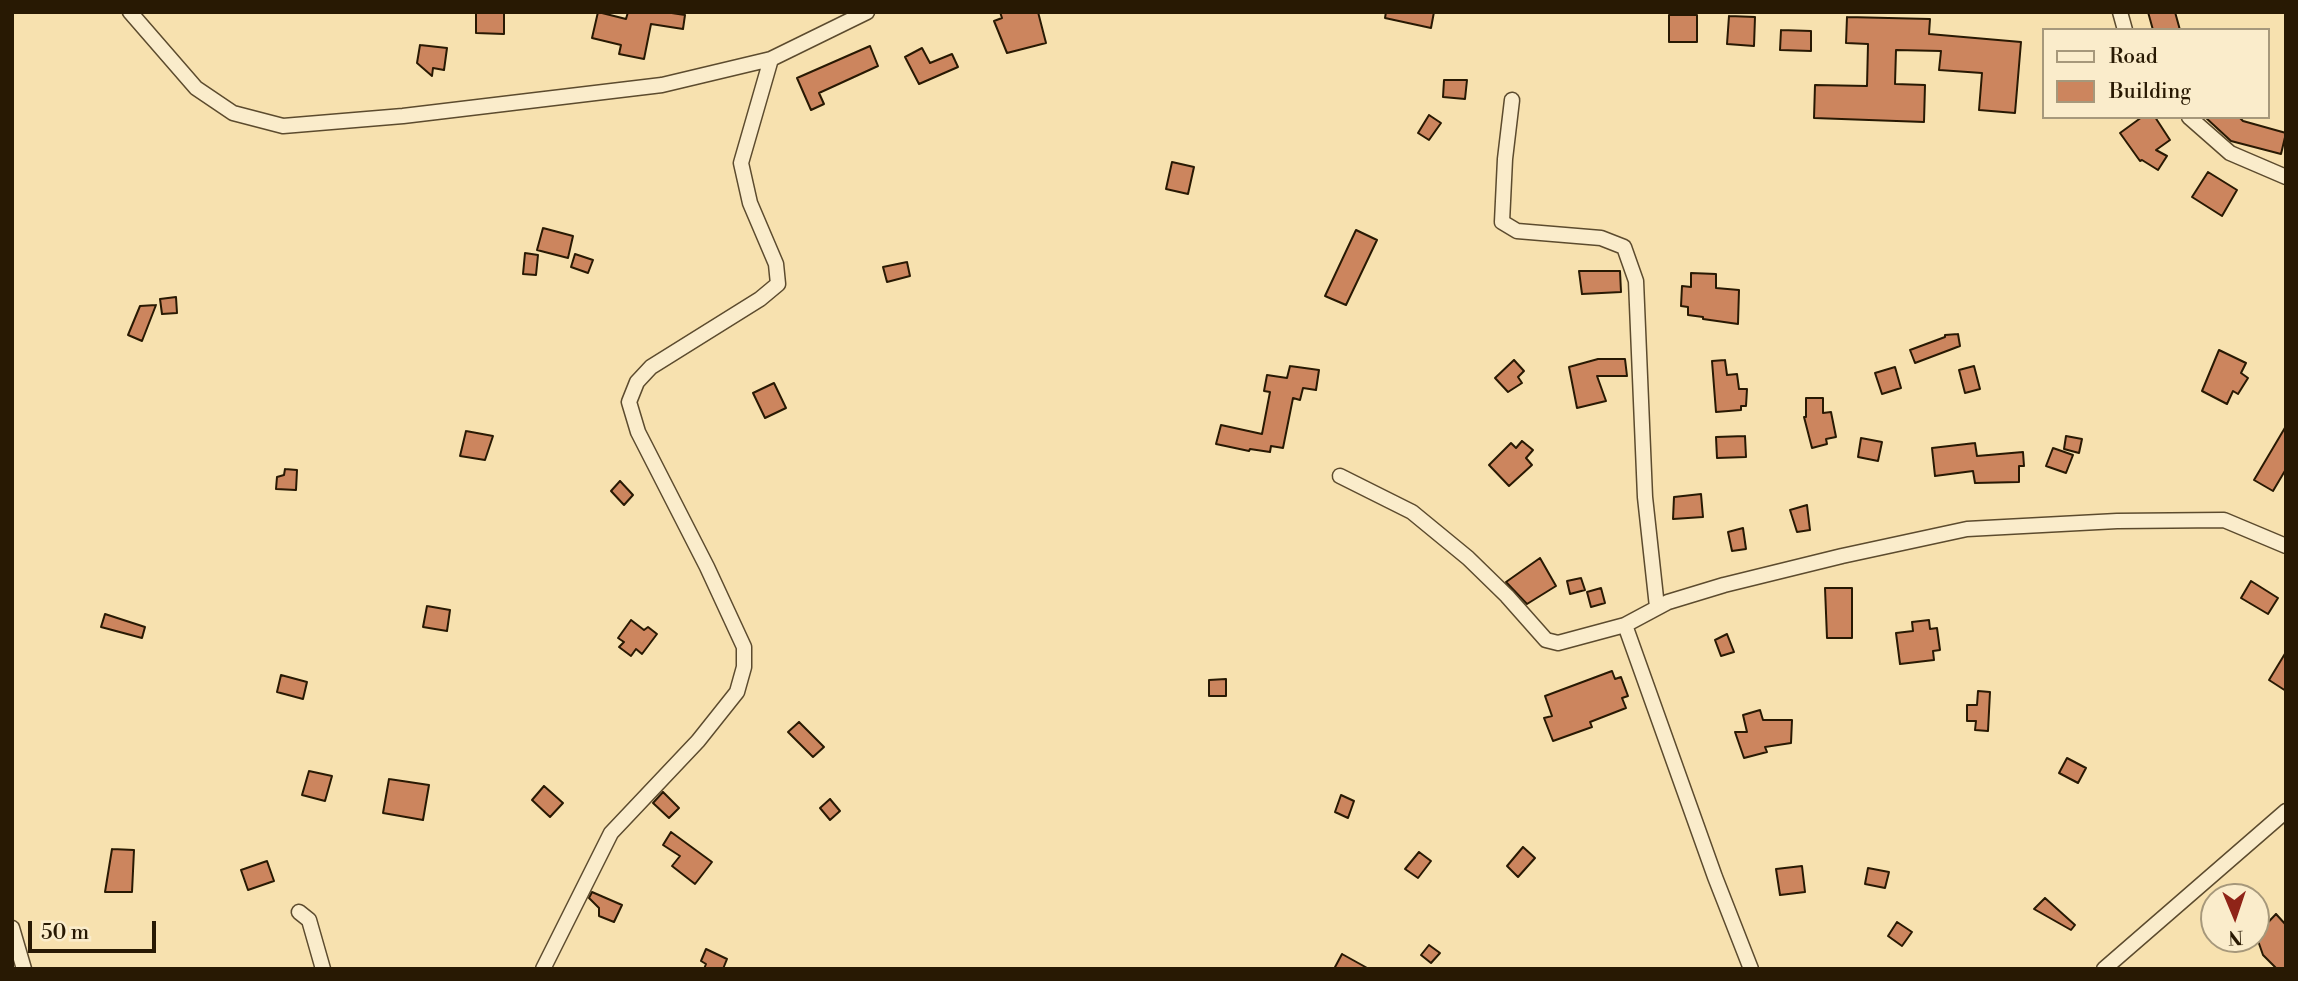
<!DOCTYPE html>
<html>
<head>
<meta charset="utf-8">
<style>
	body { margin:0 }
	#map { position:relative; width:2298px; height:981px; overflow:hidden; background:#f7e1af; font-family:"Libre Bodoni",serif }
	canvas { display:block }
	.frame { position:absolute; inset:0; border:14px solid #281903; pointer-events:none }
	.legend { position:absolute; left:2042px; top:28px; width:228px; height:91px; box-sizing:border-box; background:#faeccb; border:2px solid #a6987b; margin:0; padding:9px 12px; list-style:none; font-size:21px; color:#281903 }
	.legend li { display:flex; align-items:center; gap:14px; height:35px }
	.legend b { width:35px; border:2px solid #a6987b }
	.north { position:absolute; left:2200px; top:883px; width:70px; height:70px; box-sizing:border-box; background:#faeccb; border:2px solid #a6987b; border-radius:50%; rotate:178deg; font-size:19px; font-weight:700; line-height:28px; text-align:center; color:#281903 }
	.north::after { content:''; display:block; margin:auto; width:24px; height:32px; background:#8f2418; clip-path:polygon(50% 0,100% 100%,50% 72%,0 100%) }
	.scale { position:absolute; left:28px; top:921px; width:128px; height:32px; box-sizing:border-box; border:4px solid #281903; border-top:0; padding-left:9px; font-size:21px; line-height:24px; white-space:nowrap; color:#281903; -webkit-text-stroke:5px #faeccb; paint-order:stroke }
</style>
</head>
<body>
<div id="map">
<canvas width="2298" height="981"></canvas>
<div class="frame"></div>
<ul class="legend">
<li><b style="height:9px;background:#faeccb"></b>Road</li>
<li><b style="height:19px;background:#cc855e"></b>Building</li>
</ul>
<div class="north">N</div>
<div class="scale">50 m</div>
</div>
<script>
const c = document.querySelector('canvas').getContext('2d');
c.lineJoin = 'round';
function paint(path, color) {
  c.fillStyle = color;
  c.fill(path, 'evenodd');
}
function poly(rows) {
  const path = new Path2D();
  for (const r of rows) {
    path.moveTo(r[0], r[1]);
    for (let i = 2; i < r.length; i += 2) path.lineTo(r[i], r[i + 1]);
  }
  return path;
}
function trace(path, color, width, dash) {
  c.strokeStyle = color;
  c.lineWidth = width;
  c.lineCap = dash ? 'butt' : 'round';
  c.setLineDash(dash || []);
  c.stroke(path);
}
const building = poly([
	[476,12,504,12,504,34,476,33,476,12],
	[598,12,626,19,628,12,665,12,685,15,683,29,651,24,644,59,619,54,621,45,592,38,598,12],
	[1000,12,1038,12,1046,43,1007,53,994,21,1002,18,1000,12],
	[1386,12,1434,12,1431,28,1385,18,1386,12],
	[2148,12,2175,12,2180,30,2153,30,2148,12],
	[1669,15,1697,15,1697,42,1669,42,1669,15],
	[1729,16,1755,17,1754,46,1727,44,1729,16],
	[1847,17,1930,19,1929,34,2021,42,2015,113,1979,110,1982,73,1939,70,1941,51,1896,50,1895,84,1925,85,1924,122,1814,118,1815,85,1867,86,1868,44,1846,43,1847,17],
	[1781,30,1811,31,1811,51,1780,50,1781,30],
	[420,45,447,48,444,70,433,68,432,76,417,63,420,45],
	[870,46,878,66,819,93,824,104,811,110,797,78,870,46],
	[922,48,930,63,952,54,958,67,919,84,905,57,922,48],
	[1444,80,1467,80,1465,99,1443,97,1444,80],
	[1429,115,1441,123,1429,140,1418,133,1429,115],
	[2142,117,2155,117,2170,140,2156,150,2167,156,2158,170,2142,160,2140,161,2120,133,2142,117],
	[2205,117,2239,117,2243,121,2286,133,2281,154,2231,141,2205,117],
	[1172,162,1194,167,1188,194,1166,189,1172,162],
	[2208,172,2237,190,2222,216,2192,197,2208,172],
	[543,228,573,236,568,258,537,250,543,228],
	[1356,230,1377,240,1346,305,1325,296,1356,230],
	[525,253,538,255,536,275,523,274,525,253],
	[575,254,593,260,588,273,571,267,575,254],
	[907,262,910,276,887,282,883,267,907,262],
	[1579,271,1620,271,1621,292,1582,294,1579,271],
	[1691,273,1716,274,1716,288,1739,290,1738,324,1703,319,1703,317,1688,315,1688,307,1681,306,1682,286,1691,287,1691,273],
	[176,297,177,313,162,314,160,299,176,297],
	[156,305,142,341,128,335,140,306,156,305],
	[1958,334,1960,346,1915,363,1910,350,1945,337,1945,335,1958,334],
	[2219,350,2246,363,2241,373,2248,378,2238,394,2233,391,2227,404,2202,391,2219,350],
	[1598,359,1625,359,1627,376,1597,376,1606,401,1577,408,1569,367,1598,359],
	[1514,360,1524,371,1518,377,1522,383,1508,392,1495,378,1514,360],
	[1725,360,1727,375,1737,374,1739,389,1747,389,1746,406,1741,406,1741,410,1716,412,1712,361,1725,360],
	[1290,366,1319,370,1316,390,1303,388,1300,400,1293,398,1283,448,1271,446,1270,452,1250,449,1249,451,1216,444,1221,425,1262,434,1270,392,1264,391,1267,375,1287,378,1290,366],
	[1974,366,1980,389,1965,393,1959,370,1974,366],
	[1895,367,1901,388,1882,394,1875,373,1895,367],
	[774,383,786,408,765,418,753,393,774,383],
	[1806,398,1823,398,1823,413,1831,412,1836,437,1826,439,1827,444,1812,448,1804,417,1806,417,1806,398],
	[2286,426,2286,469,2273,491,2254,480,2286,426],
	[466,431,493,436,485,460,460,456,466,431],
	[1745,436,1746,457,1717,458,1716,437,1745,436],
	[2066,436,2082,439,2079,453,2064,449,2066,436],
	[1861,438,1882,442,1878,461,1858,457,1861,438],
	[1522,441,1533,450,1526,458,1532,465,1509,486,1489,465,1511,443,1516,448,1522,441],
	[1975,443,1977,456,2023,452,2024,466,2019,466,2019,482,1975,483,1973,471,1935,476,1932,448,1975,443],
	[2053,448,2073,455,2066,473,2046,466,2053,448],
	[285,469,297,470,296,490,276,489,277,477,284,475,285,469],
	[620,481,633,495,624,505,611,491,620,481],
	[1701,494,1703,517,1673,519,1674,497,1701,494],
	[1807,505,1810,530,1797,532,1790,510,1807,505],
	[1743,528,1746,549,1732,551,1728,532,1743,528],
	[1540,558,1556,586,1527,604,1506,582,1540,558],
	[1581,578,1585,590,1570,594,1567,581,1581,578],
	[2251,581,2278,598,2268,614,2241,598,2251,581],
	[1601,588,1605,603,1591,607,1587,592,1601,588],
	[1825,588,1852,588,1852,638,1827,638,1825,588],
	[427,606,450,610,447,631,423,627,427,606],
	[105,614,145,627,142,638,101,627,105,614],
	[631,620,644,630,648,627,657,634,642,654,636,649,631,656,619,647,624,642,618,638,631,620],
	[1929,620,1930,629,1937,628,1940,650,1933,651,1934,660,1900,664,1896,633,1913,631,1912,622,1929,620],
	[1727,634,1734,652,1721,656,1715,640,1727,634],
	[2286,652,2286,691,2269,680,2286,652],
	[1612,671,1615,679,1621,677,1628,696,1622,698,1626,708,1590,722,1592,727,1553,741,1544,718,1552,716,1545,696,1612,671],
	[281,675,307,682,303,699,277,692,281,675],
	[1226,679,1226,696,1209,696,1209,680,1226,679],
	[1978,691,1990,692,1988,731,1975,730,1976,721,1967,721,1967,705,1977,705,1978,691],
	[1760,710,1763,720,1792,720,1791,743,1765,747,1767,752,1744,758,1735,732,1747,732,1743,715,1760,710],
	[799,722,824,747,813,757,788,732,799,722],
	[2067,758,2086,768,2078,783,2059,773,2067,758],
	[309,771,332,776,325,801,302,795,309,771],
	[389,779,429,785,423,820,383,813,389,779],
	[544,786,563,803,550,817,532,800,544,786],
	[663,792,679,808,669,818,653,803,663,792],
	[1341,795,1354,801,1348,818,1335,812,1341,795],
	[830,799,840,811,830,820,820,808,830,799],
	[671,832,712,862,695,884,672,866,680,856,663,845,671,832],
	[1523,847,1535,858,1518,877,1507,866,1523,847],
	[112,849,134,850,132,892,105,892,112,849],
	[1419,852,1431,861,1418,878,1405,869,1419,852],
	[267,861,274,881,248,890,241,870,267,861],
	[1802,866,1805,892,1780,895,1776,869,1802,866],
	[1868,868,1889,872,1885,888,1865,884,1868,868],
	[592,892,622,905,614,922,599,916,599,908,589,898,592,892],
	[2045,898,2075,925,2071,930,2034,909,2045,898],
	[2276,914,2286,925,2286,969,2277,969,2263,955,2256,935,2276,914],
	[1897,922,1912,932,1902,946,1888,936,1897,922],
	[1429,945,1440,953,1431,963,1421,955,1429,945],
	[706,949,727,959,723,969,704,969,706,964,701,961,706,949],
	[1342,954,1369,969,1334,969,1342,954]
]);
paint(building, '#cc855e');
trace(building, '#281903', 2);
const minor = poly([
	[130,12,196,88,233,113,283,126,403,116,662,85,771,59,867,12],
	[2120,12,2125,30],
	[1512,100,1505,159,1502,222,1517,231,1601,238,1624,247,1636,281,1645,497,1657,607],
	[2189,117,2230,153,2286,177],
	[1340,476,1412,512,1468,558,1507,596,1546,640,1558,643,1625,625],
	[299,912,309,920,323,969],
	[12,928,24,969],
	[543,969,611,833,698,741,737,692,744,667,744,647,707,567,638,432,629,402,637,382,651,367,760,299,778,284,776,264,750,203,741,163,771,59],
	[1751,969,1715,877,1625,625,1668,602,1724,585,1842,556,1967,529,2117,521,2224,520,2286,546],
	[2104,969,2286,811]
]);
trace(minor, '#5c4b2e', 17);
trace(minor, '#faeccb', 14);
</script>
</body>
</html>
